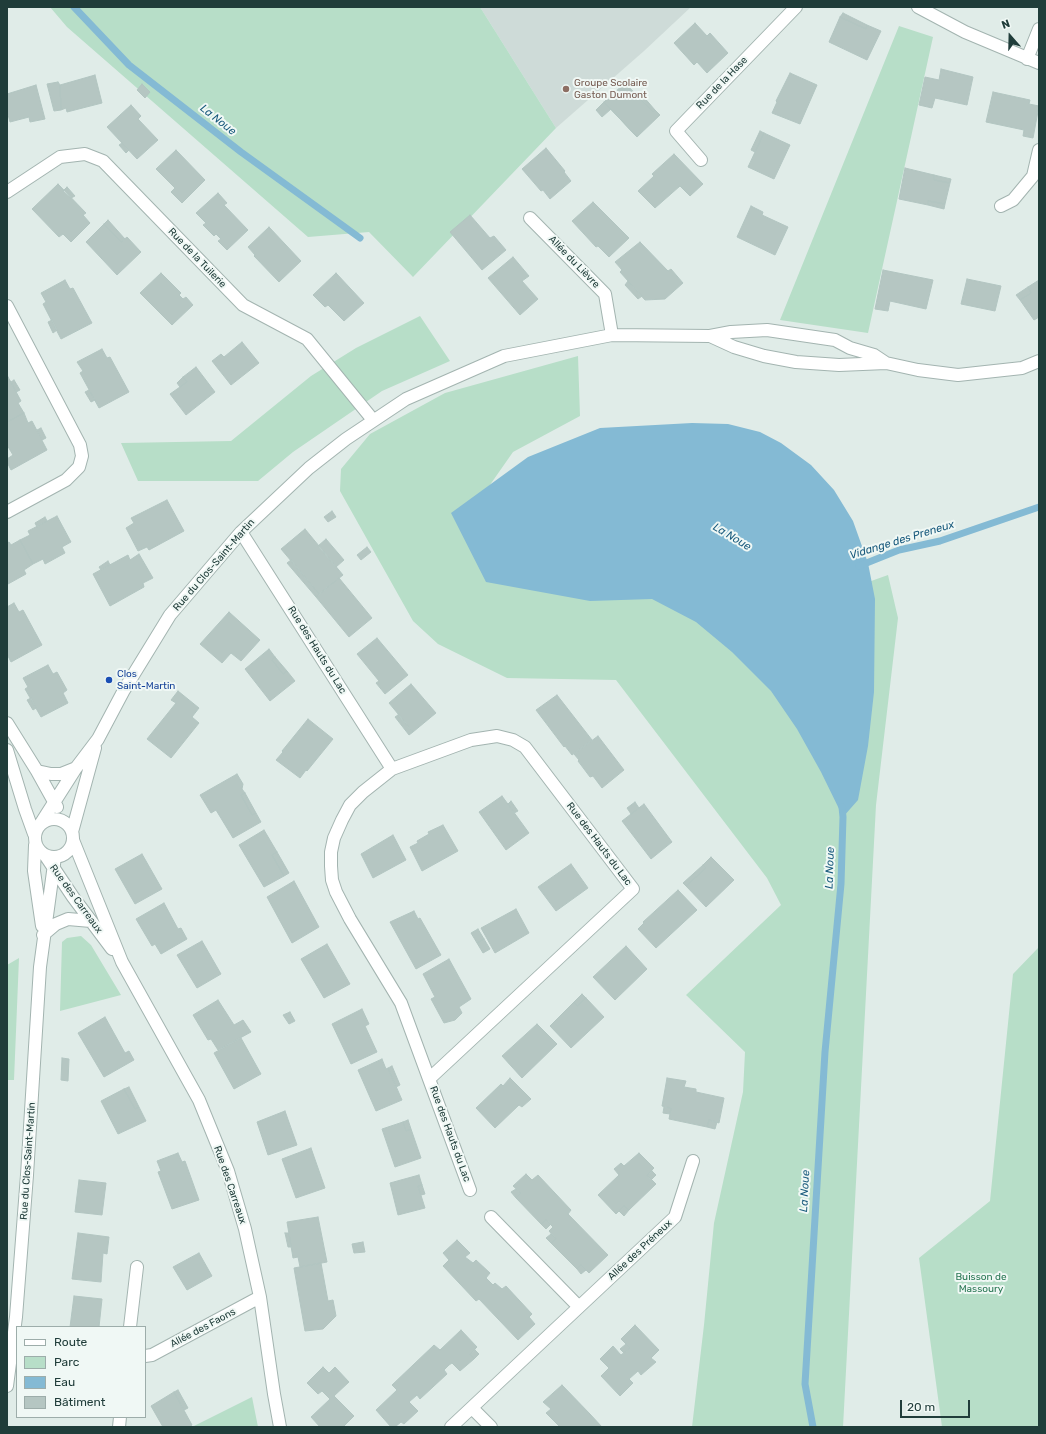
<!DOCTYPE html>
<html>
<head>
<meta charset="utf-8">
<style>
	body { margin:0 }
	#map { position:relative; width:1046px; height:1434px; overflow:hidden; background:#e0ece8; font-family:Rubik,sans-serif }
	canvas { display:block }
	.frame { position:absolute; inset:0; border:8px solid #203d3a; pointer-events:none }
	.legend { position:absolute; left:16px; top:1326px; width:130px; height:92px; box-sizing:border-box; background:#f0f8f5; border:1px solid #9dadaa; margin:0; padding:5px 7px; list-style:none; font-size:12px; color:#203d3a }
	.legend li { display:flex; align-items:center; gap:8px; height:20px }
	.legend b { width:20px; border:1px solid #9dadaa }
	.north { position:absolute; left:990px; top:16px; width:40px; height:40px; -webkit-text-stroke:3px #f0f8f5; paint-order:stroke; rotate:340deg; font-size:11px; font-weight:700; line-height:16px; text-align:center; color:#203d3a }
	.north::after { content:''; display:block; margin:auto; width:14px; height:18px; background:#203d3a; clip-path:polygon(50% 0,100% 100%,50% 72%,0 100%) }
	.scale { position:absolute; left:900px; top:1400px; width:70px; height:18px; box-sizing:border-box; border:2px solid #203d3a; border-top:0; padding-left:5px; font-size:12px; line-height:14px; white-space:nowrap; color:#203d3a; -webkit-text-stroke:3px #f0f8f5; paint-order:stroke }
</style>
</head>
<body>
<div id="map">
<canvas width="1046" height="1434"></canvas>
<div class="frame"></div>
<ul class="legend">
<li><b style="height:5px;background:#fff"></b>Route</li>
<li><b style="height:11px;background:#b7dec8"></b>Parc</li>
<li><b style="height:11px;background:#84bad4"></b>Eau</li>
<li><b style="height:11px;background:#b5c6c2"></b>Bâtiment</li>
</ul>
<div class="north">N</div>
<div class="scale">20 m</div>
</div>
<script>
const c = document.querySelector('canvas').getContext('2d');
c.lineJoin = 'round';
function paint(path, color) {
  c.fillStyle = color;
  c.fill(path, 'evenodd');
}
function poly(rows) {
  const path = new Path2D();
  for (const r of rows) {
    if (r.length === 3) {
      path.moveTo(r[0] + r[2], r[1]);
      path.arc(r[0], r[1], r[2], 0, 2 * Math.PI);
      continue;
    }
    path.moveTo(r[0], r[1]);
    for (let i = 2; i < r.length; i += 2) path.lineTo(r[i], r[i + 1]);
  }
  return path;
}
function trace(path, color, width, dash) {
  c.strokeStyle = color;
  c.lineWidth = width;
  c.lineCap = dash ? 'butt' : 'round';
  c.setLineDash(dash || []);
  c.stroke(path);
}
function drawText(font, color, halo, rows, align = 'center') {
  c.font = font + ' Rubik,sans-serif';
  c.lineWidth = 4;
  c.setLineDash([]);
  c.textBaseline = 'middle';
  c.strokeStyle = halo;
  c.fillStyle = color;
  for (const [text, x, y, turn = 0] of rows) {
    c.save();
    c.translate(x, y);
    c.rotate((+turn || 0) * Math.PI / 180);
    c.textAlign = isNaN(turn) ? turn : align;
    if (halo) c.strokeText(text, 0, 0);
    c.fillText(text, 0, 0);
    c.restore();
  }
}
paint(poly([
	[480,7,691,7,644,51,556,128]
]), '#cedbd8');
paint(poly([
	[50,7,480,7,556,128,413,277,369,232,308,237,67,27],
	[899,26,933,37,868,333,780,320],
	[420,316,450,361,382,391,293,452,258,481,138,481,121,443,231,441,311,376,356,348],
	[578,356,580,416,513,452,471,512,846,590,888,575,898,618,876,805,843,1427,692,1427,704,1325,714,1223,743,1092,745,1052,686,995,781,905,767,878,616,680,507,678,438,644,413,621,340,491,341,469,370,434,445,393],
	[81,936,91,945,121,995,60,1011,62,942,67,938],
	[1039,947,1039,1427,942,1427,919,1258,990,1201,1013,974],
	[19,958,14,1080,7,1080,7,965],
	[252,1397,258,1427,192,1427]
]), '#b7dec8');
paint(poly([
	[692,423,728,424,760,432,781,443,811,465,834,490,853,521,868,563,875,599,874,692,868,746,858,800,843,817,821,772,797,729,771,691,732,652,696,622,652,599,590,601,486,582,451,513,528,457,600,428]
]), '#84bad4');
trace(poly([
	[74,7,129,65,241,152,360,238],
	[859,566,899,550,940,541,1039,507],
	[813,1427,805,1384,825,1052,841,884,843,817,842,807]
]), '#84bad4', 7);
const building = poly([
	[843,13,867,25,866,29,840,17,843,13],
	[840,17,866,29,867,25,881,31,867,60,829,42,840,17],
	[695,23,707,36,710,33,728,53,707,73,697,62,694,65,674,43,695,23],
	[941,69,973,77,967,105,935,98,932,108,919,105,925,77,939,80,941,69],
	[790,73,817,85,800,124,772,113,777,102,776,101,790,73],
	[95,75,102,103,67,112,66,108,61,110,60,85,95,75],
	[58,82,60,85,61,110,54,111,47,84,58,82],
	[625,83,653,112,655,110,660,115,637,137,604,102,625,83],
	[142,84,150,92,145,98,137,90,142,84],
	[36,85,45,119,30,122,29,117,10,122,7,111,7,94,36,85],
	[993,92,1030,100,1029,104,1039,106,1033,138,1023,136,1024,130,986,122,993,92],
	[642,95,655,110,653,112,639,98,642,95],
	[604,102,637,137,611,109,602,117,596,110,604,102],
	[131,105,141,116,138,119,158,140,137,159,107,127,131,105],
	[760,131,764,133,755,152,751,150,760,131],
	[764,133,790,145,774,179,748,167,764,133],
	[122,143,129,150,126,153,119,145,122,143],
	[546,148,565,171,564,172,571,181,550,199,543,190,541,191,522,169,546,148],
	[176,150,205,180,182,203,171,192,175,188,156,169,176,150],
	[674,154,703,184,690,196,680,186,655,208,638,191,654,176,652,174,674,154],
	[905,168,934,175,934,180,950,183,945,204,928,201,928,205,899,199,905,168],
	[934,175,951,179,950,183,934,180,934,175],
	[58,184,86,213,83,215,90,223,71,242,63,234,59,237,32,209,58,184],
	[67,187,75,196,71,198,63,191,67,187],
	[218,193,227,203,224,205,248,230,227,250,218,241,221,239,216,234,214,236,203,225,206,223,196,213,218,193],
	[928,201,945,204,944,209,928,205,928,201],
	[593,202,629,238,609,257,598,246,596,247,572,221,593,202],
	[751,206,763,212,762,215,788,227,775,255,737,237,751,206],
	[470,215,490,238,494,236,506,250,482,270,450,232,470,215],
	[108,220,125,239,121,242,104,224,108,220],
	[104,224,121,242,127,237,141,252,117,275,86,242,104,224],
	[269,227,301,261,279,282,254,256,255,255,248,247,269,227],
	[640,242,668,271,671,269,683,283,665,299,645,300,620,272,622,270,615,262,640,242],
	[513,257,529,276,522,281,538,299,520,315,488,278,513,257],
	[883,270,933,280,926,309,890,301,888,311,875,309,883,270],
	[161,273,181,293,179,295,183,299,186,297,193,305,172,325,140,293,161,273],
	[336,273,364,303,344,321,328,305,325,307,313,295,336,273],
	[967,279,1001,286,995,311,961,304,967,279],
	[65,280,70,289,73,288,92,323,61,339,43,304,46,302,41,293,65,280],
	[1039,280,1039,317,1034,320,1020,300,1031,293,1028,287,1039,280],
	[628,281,642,296,638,299,625,285,628,281],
	[1028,287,1031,293,1020,300,1016,295,1028,287],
	[52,320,57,330,53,333,48,322,52,320],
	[242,342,259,363,231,385,212,361,221,354,224,357,242,342],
	[102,349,107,358,110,357,129,392,99,408,80,373,83,371,77,362,102,349],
	[196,367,215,392,186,415,170,394,187,382,183,377,196,367],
	[7,375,21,401,18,403,24,413,7,422,7,375],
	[183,377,187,382,180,387,177,383,183,377],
	[14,380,20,390,16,392,11,382,14,380],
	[89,390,95,400,91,402,85,392,89,390],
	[24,413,28,423,32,421,47,450,11,470,7,462,7,459,13,455,7,445,7,422,24,413],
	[41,428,46,438,42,440,37,430,41,428],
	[167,500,184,531,149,550,147,547,138,551,126,528,134,523,131,518,167,500],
	[332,511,336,517,328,522,324,517,332,511],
	[57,516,71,542,62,547,65,553,45,564,43,559,33,564,20,540,30,535,28,531,57,516],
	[45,517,47,521,37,527,35,523,45,517],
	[305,529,343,575,319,594,281,549,305,529],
	[326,539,344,560,336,567,318,546,326,539],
	[20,540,33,564,24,570,26,574,8,584,7,543,9,542,11,545,20,540],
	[367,547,371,552,361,560,357,555,367,547],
	[139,554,153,578,143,583,144,587,110,606,93,574,128,555,130,560,139,554],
	[291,560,319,594,316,597,287,563,291,560],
	[108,561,110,565,101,570,99,567,108,561],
	[339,578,372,618,349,637,316,597,339,578],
	[14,603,19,612,23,610,42,645,11,662,7,654,7,607,14,603],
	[229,612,260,640,241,661,231,653,222,663,200,644,229,612],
	[377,638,408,675,385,694,376,683,379,681,357,654,377,638],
	[269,649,275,657,272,660,283,674,287,671,295,681,270,701,245,669,269,649],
	[275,657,287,671,283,674,272,660,275,657],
	[48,665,53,674,57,672,67,690,63,693,68,703,41,717,25,689,28,687,23,678,48,665],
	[411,684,436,713,413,732,389,703,411,684],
	[178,691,199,708,192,717,199,723,171,758,147,739,176,703,171,700,178,691],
	[557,695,592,740,572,755,565,746,564,747,536,710,557,695],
	[31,698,36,708,33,710,27,700,31,698],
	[398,715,413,732,409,735,395,717,398,715],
	[308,719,333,739,307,771,306,770,300,778,276,760,283,752,282,751,308,719],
	[598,736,624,770,602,788,593,776,590,777,578,761,579,760,574,754,598,736],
	[237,774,243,784,242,789,245,793,241,795,252,815,256,813,261,822,233,838,216,810,211,813,200,795,237,774],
	[245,793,256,813,252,815,241,795,245,793],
	[502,796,529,833,506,850,479,812,502,796],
	[511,801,518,811,514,813,508,804,511,801],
	[635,802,639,808,631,814,627,808,635,802],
	[644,804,672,842,651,859,622,821,644,804],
	[443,825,458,851,422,871,410,847,418,843,417,841,429,834,428,832,443,825],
	[264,830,277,852,272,855,284,876,264,887,239,845,264,830],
	[393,835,406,860,373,878,361,854,393,835],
	[277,852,289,873,284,876,272,855,277,852],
	[142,854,162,889,135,904,115,869,142,854],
	[711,857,734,880,706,907,686,886,706,868,703,865,711,857],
	[571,864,588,888,556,911,538,887,571,864],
	[703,865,706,868,686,886,683,883,703,865],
	[294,881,319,927,292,943,267,897,294,881],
	[678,890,697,910,656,948,638,929,644,923,643,922,678,890],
	[164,903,178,929,181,928,187,939,161,954,155,944,152,946,136,919,164,903],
	[516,909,529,933,495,953,481,928,516,909],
	[414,911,418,919,420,918,441,955,416,969,390,922,414,911],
	[478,929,484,939,477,943,471,933,478,929],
	[484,939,490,949,483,953,477,943,484,939],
	[202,941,221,974,197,988,177,955,202,941],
	[327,944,350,984,324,998,301,959,327,944],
	[626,946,647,969,615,1000,593,977,626,946],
	[449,959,471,999,459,1007,462,1013,455,1020,444,1023,431,999,435,997,423,974,449,959],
	[582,994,586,998,577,1006,574,1002,582,994],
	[586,998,604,1017,571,1048,550,1026,574,1002,577,1006,586,998],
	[218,1000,234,1025,243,1020,251,1032,218,1050,211,1039,208,1040,193,1015,218,1000],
	[362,1009,369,1024,365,1026,377,1052,351,1064,332,1024,362,1009],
	[290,1012,295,1021,289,1024,283,1015,290,1012],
	[105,1017,125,1053,129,1051,134,1060,104,1077,78,1033,105,1017],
	[537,1024,557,1044,522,1078,502,1056,537,1024],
	[241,1038,261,1074,234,1089,214,1053,241,1038],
	[62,1058,69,1059,68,1081,61,1080,62,1058],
	[382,1059,386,1069,388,1068,402,1100,376,1111,358,1070,382,1059],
	[392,1066,400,1085,396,1087,388,1068,392,1066],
	[510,1078,531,1099,522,1107,519,1105,495,1128,476,1108,501,1084,503,1086,510,1078],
	[667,1078,686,1081,684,1087,696,1089,696,1092,724,1098,719,1123,709,1120,707,1127,669,1119,671,1108,662,1106,667,1078],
	[129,1087,139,1107,135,1109,124,1089,129,1087],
	[124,1089,135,1109,139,1107,146,1121,118,1134,101,1101,124,1089],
	[664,1107,671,1108,670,1114,663,1113,664,1107],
	[285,1111,297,1145,268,1155,257,1122,285,1111],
	[408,1120,411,1129,406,1131,403,1122,408,1120],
	[709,1120,717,1122,715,1129,707,1127,709,1120],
	[403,1122,406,1131,411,1129,421,1158,395,1167,382,1129,403,1122],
	[311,1148,325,1188,296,1198,282,1159,311,1148],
	[178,1153,182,1162,185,1161,199,1200,172,1209,158,1172,161,1171,157,1161,178,1153],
	[639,1153,654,1168,647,1175,656,1184,629,1210,624,1206,616,1214,598,1195,619,1175,614,1169,621,1163,624,1166,639,1153],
	[652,1171,656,1175,651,1180,647,1175,652,1171],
	[526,1174,532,1180,538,1175,571,1210,568,1214,608,1255,589,1273,581,1265,577,1269,551,1243,556,1239,549,1231,553,1227,546,1220,541,1224,516,1198,521,1193,513,1186,526,1174],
	[419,1175,422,1185,418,1186,425,1208,398,1215,390,1183,419,1175],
	[79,1180,106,1183,102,1215,75,1212,79,1180],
	[422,1185,425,1194,421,1195,418,1186,422,1185],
	[516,1189,521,1193,516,1198,511,1192,516,1189],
	[624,1206,629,1210,624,1216,619,1211,624,1206],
	[318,1217,327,1262,300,1267,298,1257,293,1258,287,1222,318,1217],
	[546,1220,551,1224,546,1229,541,1224,546,1220],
	[78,1233,109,1237,107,1254,103,1253,101,1282,72,1279,78,1233],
	[285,1233,289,1233,291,1247,288,1247,285,1233],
	[551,1234,556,1239,551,1243,546,1238,551,1234],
	[457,1240,470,1253,465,1257,473,1263,476,1260,490,1273,486,1278,493,1285,495,1283,502,1289,506,1286,532,1314,529,1317,535,1324,518,1340,479,1299,476,1301,443,1266,449,1260,443,1253,457,1240],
	[363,1242,365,1252,354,1253,352,1244,363,1242],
	[199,1253,212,1276,187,1290,173,1267,199,1253],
	[321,1263,328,1301,333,1300,336,1316,323,1329,305,1331,294,1268,321,1263],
	[581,1265,586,1270,581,1274,577,1269,581,1265],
	[74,1296,102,1299,99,1327,70,1327,74,1296],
	[635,1325,659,1350,651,1358,656,1362,641,1375,638,1371,629,1379,633,1383,620,1396,601,1376,609,1368,600,1359,613,1346,621,1355,630,1348,621,1339,635,1325],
	[461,1330,477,1347,470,1354,474,1359,460,1371,452,1363,449,1365,444,1370,447,1374,420,1399,417,1395,409,1402,418,1411,404,1424,401,1422,395,1427,391,1427,376,1410,397,1390,392,1385,434,1345,440,1350,461,1330],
	[626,1344,630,1348,624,1353,620,1349,626,1344],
	[475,1350,479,1354,474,1359,470,1354,475,1350],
	[323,1367,329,1373,335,1367,349,1382,334,1396,354,1416,343,1427,320,1427,311,1417,330,1399,322,1391,318,1394,307,1383,323,1367],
	[562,1385,590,1414,602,1427,560,1427,546,1413,551,1409,543,1402,562,1385],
	[178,1390,188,1408,184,1410,174,1392,178,1390],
	[174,1392,192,1425,189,1427,163,1427,151,1406,174,1392]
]);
paint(building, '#b5c6c2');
trace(building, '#b2c5c1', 1);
const minor = poly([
	[918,7,965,32,1039,63],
	[1027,59,1039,29],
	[701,160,676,131,796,7],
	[7,192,60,157,85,154,103,161,243,305,307,339,373,420],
	[1001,206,1013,200,1033,176,1039,150],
	[530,218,605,294,612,335],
	[7,306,80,445,82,456,79,467,66,480,7,512],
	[710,336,734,347,764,356,796,362,839,365,886,363,918,370,958,375,1022,368,1039,361],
	[241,532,392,769],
	[7,723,37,771,57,807],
	[7,750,25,809,34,834],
	[37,771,51,774,61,774,76,768],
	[54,838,19],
	[41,823,76,768,98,739,124,690,170,615,241,532,309,468,346,439,406,399,504,356,612,335,710,336,731,332,767,330,835,340,850,348,874,355,886,363],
	[72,832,95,748],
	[73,840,122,962,199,1100,228,1171,245,1229,260,1297,274,1394,280,1427],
	[35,845,34,871,42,926],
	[45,855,73,897,112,949],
	[43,935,56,924,68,919,91,921],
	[429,1079,633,889,525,747,513,740,497,736,471,740,392,769,363,792,350,805,342,820,334,838,331,852,331,866,332,880,336,892,350,919,401,1003,429,1079,470,1190],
	[491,1217,579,1307],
	[130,1327,137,1267],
	[145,1356,152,1355,260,1297],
	[7,1386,16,1317,27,1175,40,967,55,857],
	[472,1408,491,1427],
	[119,1427,120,1417],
	[451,1427,675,1217,693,1161]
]);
trace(minor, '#a3b4b0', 14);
trace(minor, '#fff', 12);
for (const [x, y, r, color] of [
	[566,89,4,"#8d6e63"],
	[109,680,4,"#1a4fb4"]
]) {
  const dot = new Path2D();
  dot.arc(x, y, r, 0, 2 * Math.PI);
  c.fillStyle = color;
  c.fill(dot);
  trace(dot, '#f0f8f5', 1.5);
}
drawText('10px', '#785e54', '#f0f8f5', [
	["Groupe Scolaire",574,83],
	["Gaston Dumont",574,95]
], 'left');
drawText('10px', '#203d3a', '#f0f8f5', [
	["Rue de la Hase",722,83,-46],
	["Rue de la Tuilerie",197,258,46],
	["Allée du Lièvre",574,262,46],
	["Rue du Clos-Saint-Martin",214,565,-49],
	["Rue des Hauts du Lac",317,650,58],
	["Rue des Hauts du Lac",599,844,53],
	["Rue des Carreaux",76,899,54],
	["Rue des Hauts du Lac",450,1134,70],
	["Rue du Clos-Saint-Martin",28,1161,-86],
	["Rue des Carreaux",230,1185,71],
	["Allée des Préneux",640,1250,-43],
	["Allée des Faons",203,1328,-28]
]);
drawText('10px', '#164399', '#f0f8f5', [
	["Clos",117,674],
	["Saint-Martin",117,686]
], 'left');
drawText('10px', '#287653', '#f0f8f5', [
	["Buisson de",981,1277],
	["Massoury",981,1289]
]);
drawText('italic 11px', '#17597c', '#f0f8f5', [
	["La Noue",218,120,38],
	["La Noue",732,537,31],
	["Vidange des Preneux",902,540,-17],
	["La Noue",830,868,-88],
	["La Noue",805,1191,-87]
]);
</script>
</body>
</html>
